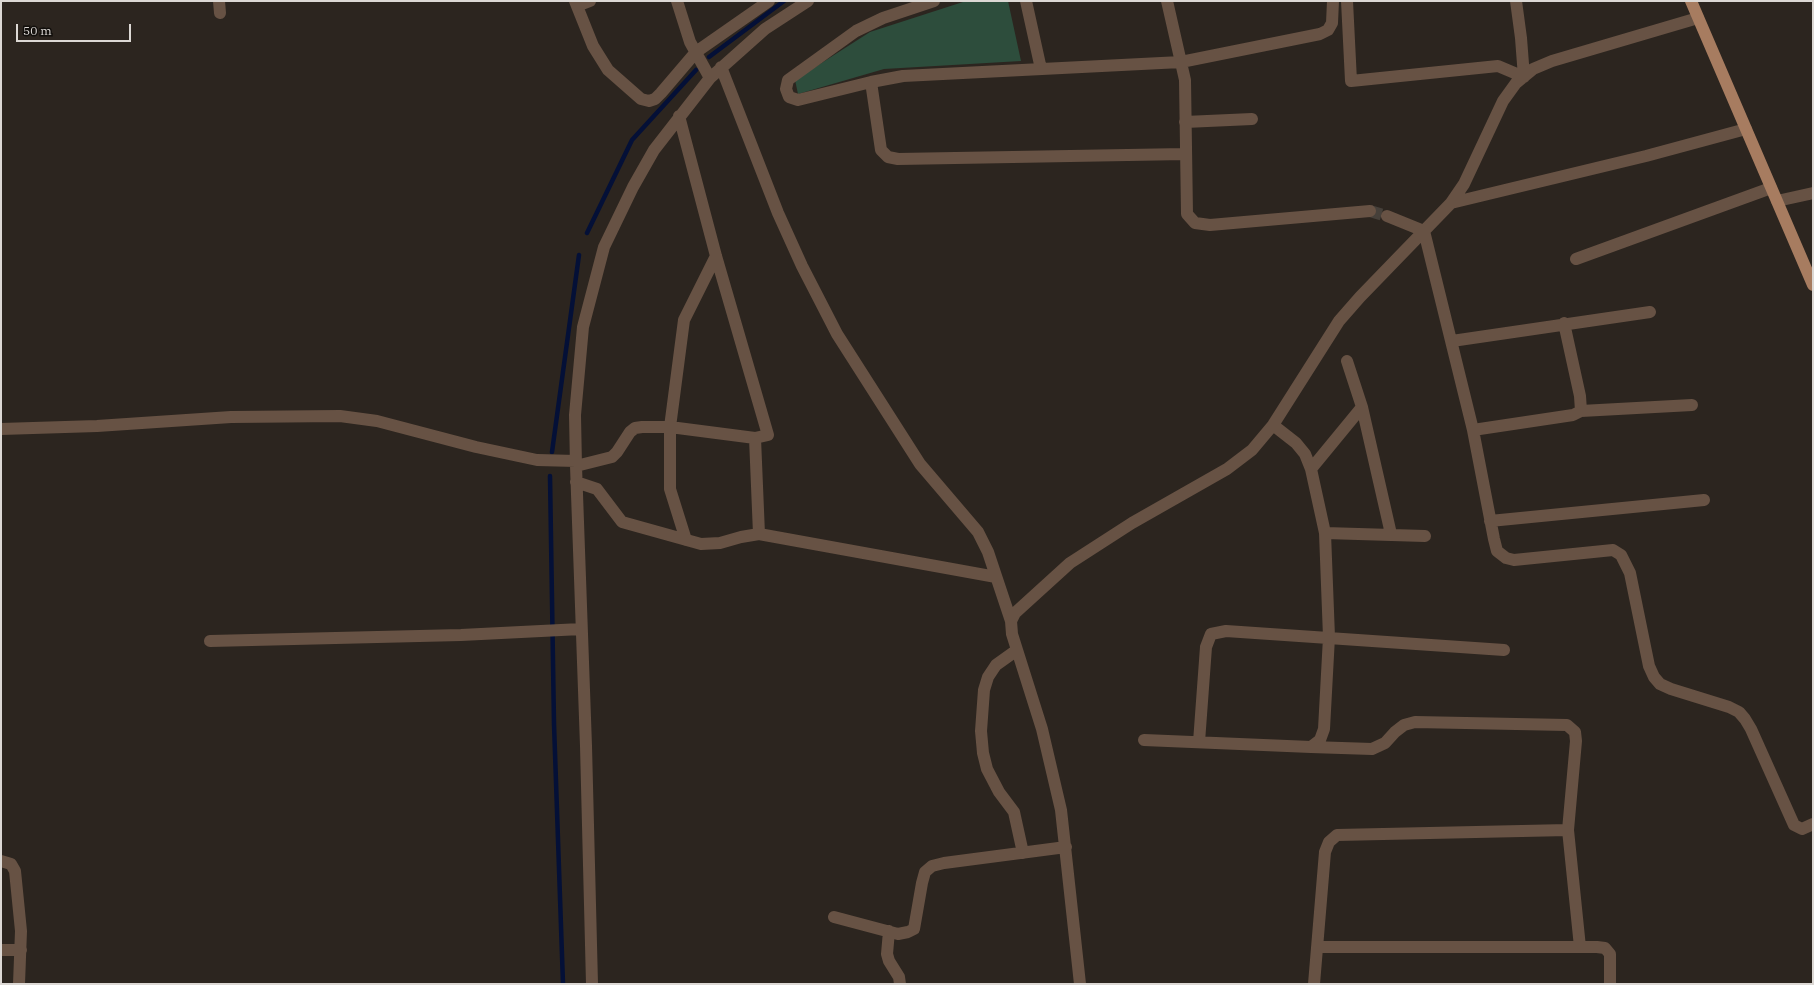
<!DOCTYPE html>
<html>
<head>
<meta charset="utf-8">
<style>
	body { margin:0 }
	#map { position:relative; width:1814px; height:985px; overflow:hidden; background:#2c251f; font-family:"IBM Plex Serif",serif }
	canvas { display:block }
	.frame { position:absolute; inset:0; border:2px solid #dcd8d4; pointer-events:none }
	.scale { position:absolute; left:16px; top:24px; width:115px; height:18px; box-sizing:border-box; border:2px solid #dcd8d4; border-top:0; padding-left:5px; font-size:12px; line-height:14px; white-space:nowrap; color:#dcd8d4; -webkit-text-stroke:3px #120f0c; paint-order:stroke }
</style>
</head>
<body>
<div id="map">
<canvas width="1814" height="985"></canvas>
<div class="frame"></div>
<div class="scale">50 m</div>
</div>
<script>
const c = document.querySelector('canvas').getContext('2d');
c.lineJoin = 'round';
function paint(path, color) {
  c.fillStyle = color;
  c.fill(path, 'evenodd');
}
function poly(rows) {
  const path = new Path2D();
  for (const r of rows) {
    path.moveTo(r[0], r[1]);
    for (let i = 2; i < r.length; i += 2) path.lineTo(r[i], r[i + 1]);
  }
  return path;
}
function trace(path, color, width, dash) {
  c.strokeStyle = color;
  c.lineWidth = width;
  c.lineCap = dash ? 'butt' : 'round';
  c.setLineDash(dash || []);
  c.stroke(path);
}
paint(poly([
	[966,1,1008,1,1021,61,884,69,798,94,795,80,870,32]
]), '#2d4d3c');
trace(poly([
	[709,57,784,1],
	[587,233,632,140,696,70],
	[552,452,579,255],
	[550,476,554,724,563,984]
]), '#041037', 4.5);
trace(poly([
	[1370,211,1387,216]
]), '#46403a', 12, [12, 6]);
trace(poly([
	[219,1,220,13],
	[575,1,593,46,608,70,641,99,649,101,655,99,661,93,696,52,769,1],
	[677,1,690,42,710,78],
	[934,1,883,18,856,31,788,80,786,89,789,97,798,100,871,82,903,76,1181,62,1320,34,1328,30,1332,23,1333,1],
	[1026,1,1041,69],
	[1167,1,1185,80,1187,214,1195,223,1210,225,1370,211],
	[1347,1,1351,81,1498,66,1524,77,1521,38,1516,1],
	[577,6,590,1],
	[721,67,778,213,802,266,837,334,920,464,978,532,988,552,1011,621],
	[871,82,881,150,888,157,898,159,1185,154],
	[1185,122,1252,119],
	[1777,201,1813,193],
	[1451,203,1646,156,1746,129],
	[1387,216,1424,231,1473,430,1494,539,1497,551,1506,558,1514,560,1613,550,1621,555,1630,573,1649,666,1654,677,1660,684,1671,689,1729,707,1739,712,1745,719,1751,729,1794,825,1802,829,1813,824],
	[1576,259,1771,188],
	[1452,341,1650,312],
	[1347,361,1362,407,1391,534],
	[1581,411,1692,405],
	[1,429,97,426,231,417,340,416,377,421,476,447,537,460,576,461],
	[1473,430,1573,415,1581,411,1580,396,1564,323],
	[755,438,759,534],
	[576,466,612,457,617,452,630,432,635,428,642,427,670,427,755,438,768,435,716,256,679,116],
	[1311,469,1362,407],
	[576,482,597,489,622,522,701,544,720,543,741,537,759,534,996,577],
	[1490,521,1704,500],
	[1325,533,1425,536],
	[686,540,670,489,670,427,684,320,716,256],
	[210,641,461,635,581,629],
	[1017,650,996,665,988,677,984,690,981,731,983,753,987,769,999,792,1014,812,1023,853],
	[1144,740,1311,747,1320,740,1324,729,1329,637,1325,533,1311,469,1305,454,1296,443,1273,425],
	[1199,742,1206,647,1211,634,1226,631,1504,650],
	[1311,747,1372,749,1385,743,1395,732,1404,725,1415,722,1567,725,1575,732,1576,741,1568,830,1580,947],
	[1,861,11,864,15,871,21,931,19,984],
	[834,917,898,934,908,932,914,929,922,883,925,872,932,866,944,863,1066,847],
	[889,931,887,954,889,961,899,977,900,984],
	[1317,947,1597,947,1605,948,1610,954,1610,984],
	[1,950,21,950],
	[592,984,586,746,576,466,575,415,583,327,604,247,633,187,654,150,710,78,765,29,808,1],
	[1080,984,1061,810,1042,729,1012,634,1011,621,1015,613,1070,563,1132,523,1227,469,1252,450,1273,425,1339,321,1360,297,1451,203,1464,184,1503,101,1516,83,1533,69,1552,61,1698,18],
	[1314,984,1325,852,1329,842,1337,835,1568,830]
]), '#675244', 12);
trace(poly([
	[1691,1,1813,285]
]), '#a77c60', 12);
</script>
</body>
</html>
